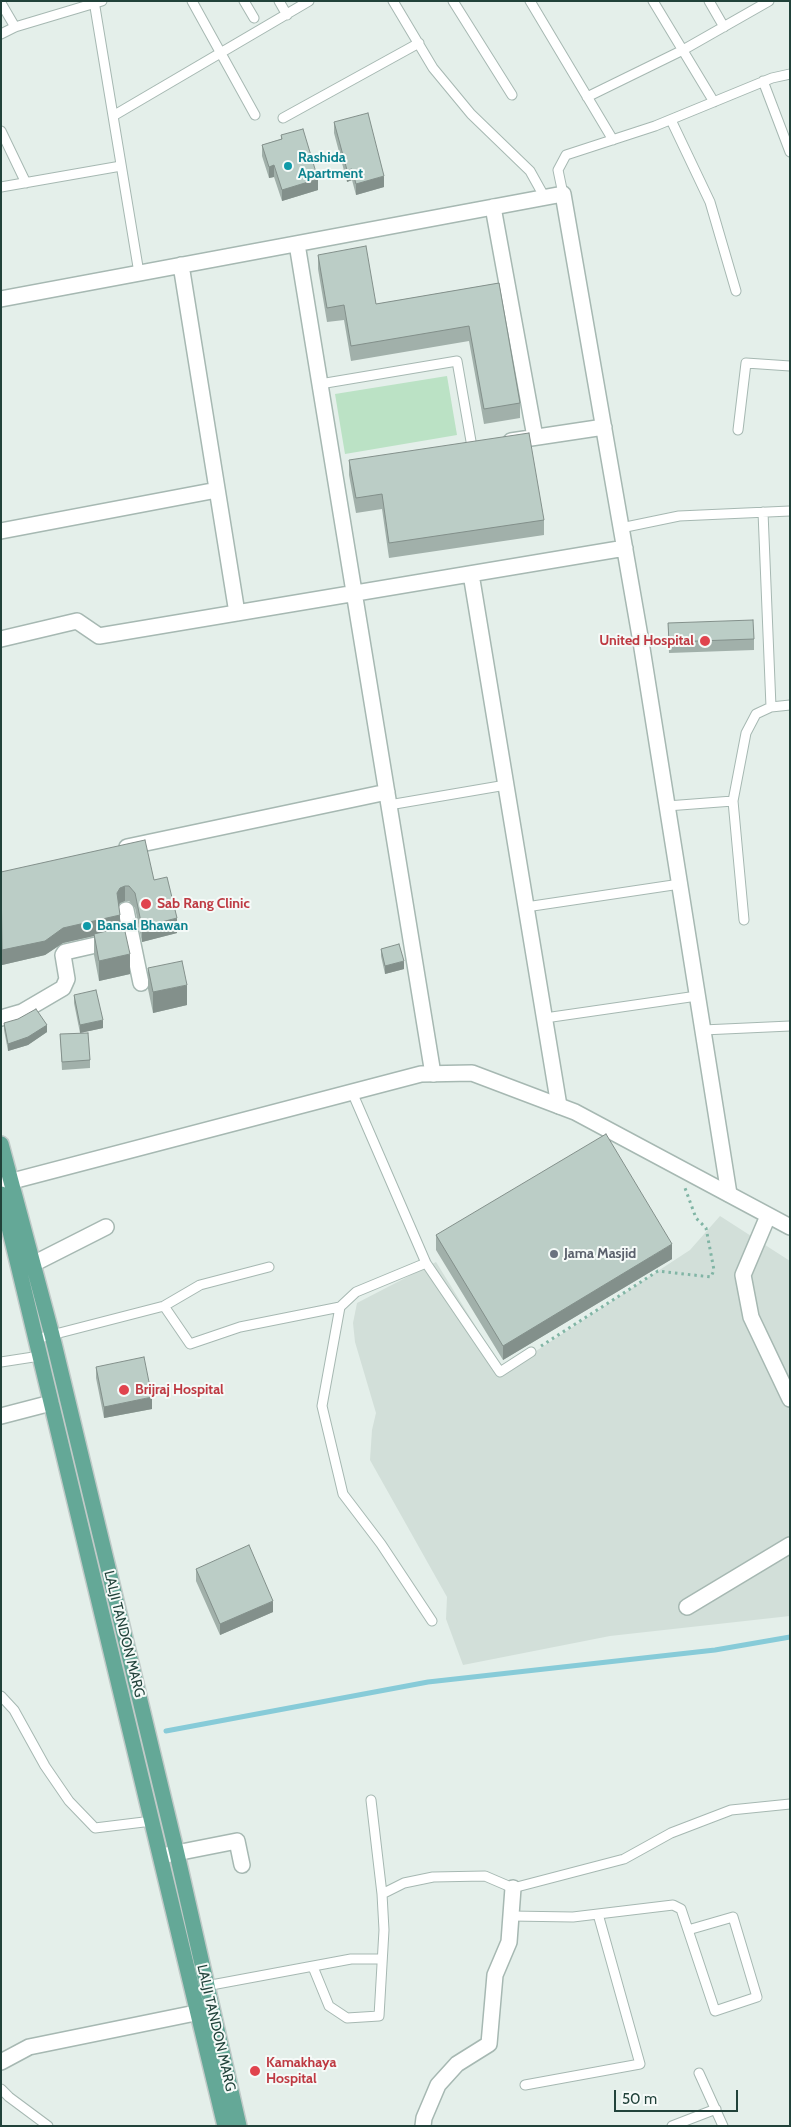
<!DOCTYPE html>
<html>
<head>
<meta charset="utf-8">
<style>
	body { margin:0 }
	#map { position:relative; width:791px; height:2127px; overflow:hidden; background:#e4efea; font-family:Cabin,sans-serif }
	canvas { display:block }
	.frame { position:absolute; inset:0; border:2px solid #21423a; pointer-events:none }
	.scale { position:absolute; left:614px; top:2090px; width:124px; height:22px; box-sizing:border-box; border:2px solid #21423a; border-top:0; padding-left:6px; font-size:15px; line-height:18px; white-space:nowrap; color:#21423a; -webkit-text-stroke:4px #f5faf8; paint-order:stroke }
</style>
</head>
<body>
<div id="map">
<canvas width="791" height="2127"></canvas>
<div class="frame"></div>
<div class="scale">50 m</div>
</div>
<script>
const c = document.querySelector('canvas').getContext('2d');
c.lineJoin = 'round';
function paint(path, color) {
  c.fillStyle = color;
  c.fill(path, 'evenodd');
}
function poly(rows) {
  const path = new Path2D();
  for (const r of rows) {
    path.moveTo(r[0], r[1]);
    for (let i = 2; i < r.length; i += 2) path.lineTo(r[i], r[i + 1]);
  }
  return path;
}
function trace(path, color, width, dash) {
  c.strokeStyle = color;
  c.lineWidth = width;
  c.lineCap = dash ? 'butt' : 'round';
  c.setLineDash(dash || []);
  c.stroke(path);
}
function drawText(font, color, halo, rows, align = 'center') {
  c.font = font + ' Cabin,sans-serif';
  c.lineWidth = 4;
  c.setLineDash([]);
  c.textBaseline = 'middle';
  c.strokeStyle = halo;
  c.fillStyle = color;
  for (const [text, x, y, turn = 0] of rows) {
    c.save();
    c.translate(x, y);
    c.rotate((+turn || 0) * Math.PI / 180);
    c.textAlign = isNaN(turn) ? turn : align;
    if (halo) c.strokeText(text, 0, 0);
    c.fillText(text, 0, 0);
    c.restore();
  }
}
paint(poly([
	[720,1216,790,1261,790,1616,610,1636,463,1665,446,1619,447,1597,370,1460,372,1430,376,1413,355,1342,353,1323,357,1303,436,1262,504,1372,690,1250]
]), '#d2dfd9');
paint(poly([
	[447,376,457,435,345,454,335,394]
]), '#bbe2c5');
trace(poly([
	[166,1731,428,1682,715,1650,790,1637]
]), '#87cbd8', 5);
const service = poly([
	[94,1,139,273],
	[192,1,255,115],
	[244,1,254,18],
	[279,1,287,15],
	[393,1,433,68,471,114,530,171,545,198],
	[453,1,512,95],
	[530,1,613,140],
	[653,1,714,102],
	[709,1,724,27],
	[1,3,15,27],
	[1,34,15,27,102,1],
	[763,81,790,152],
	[587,97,683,50,769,1],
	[113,116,309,1],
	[283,118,419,43],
	[671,120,710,202,736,291],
	[1,131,26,183],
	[1,187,121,166],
	[563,194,558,170,566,155,655,126,772,78,790,74],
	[320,384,457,361,472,447],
	[738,430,746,363,790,366],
	[763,512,771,707],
	[621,528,679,516,790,511],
	[733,801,744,920],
	[389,805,506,785],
	[667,806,733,801,746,733,756,714,771,707,790,705],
	[526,907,680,884],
	[545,1018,697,996],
	[703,1030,790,1026],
	[352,1092,426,1263,356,1292,340,1307,322,1406,343,1494,381,1544,432,1621],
	[426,1263,500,1372,531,1352],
	[164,1306,190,1344,240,1327,340,1307],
	[36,1339,164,1306,200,1285,269,1267],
	[1,1362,40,1356],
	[1,1696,14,1710,45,1766,69,1801,95,1828,152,1821],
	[371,1800,382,1894],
	[511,1916,573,1917,673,1905,681,1909,715,2011,757,1997,733,1917,688,1930],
	[313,1967,329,2006,347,2018,379,2016,384,1930,382,1894,404,1883,433,1877,485,1876,513,1888,624,1859,671,1833,731,1810,790,1804],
	[206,1986,351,1959,382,1959],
	[699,2073,723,2126],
	[525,2085,640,2064,598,1914],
	[1,2089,9,2097,48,2126],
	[672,2126,716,2109]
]);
const minor = poly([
	[493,207,535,437],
	[297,244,433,1074],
	[181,265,237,613],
	[1,299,563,194,641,642,729,1194],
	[511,441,604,427],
	[1,531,217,490],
	[471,574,559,1106],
	[1,639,77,621,99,636,625,548],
	[127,847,387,792],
	[126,910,141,983],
	[1,1018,22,1012,63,988,67,979,63,955,65,952,131,937],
	[768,1216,743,1275,751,1317,790,1399],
	[33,1264,106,1227],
	[1,1416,51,1403],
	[687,1607,790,1545],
	[161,1856,237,1841,242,1865],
	[423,2126,424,2118,438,2085,457,2064,489,2044,495,1975,509,1942,513,1888]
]);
const tertiary = poly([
	[1,1184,421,1074,472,1073,575,1112,790,1227],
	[1,2062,29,2047,210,2010]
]);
const primary = poly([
	[1,1144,52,1335,177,1854,239,2126],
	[1,1194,225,2126]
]);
trace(service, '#a6b8b2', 11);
trace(minor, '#a6b8b2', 18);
trace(tertiary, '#a6b8b2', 18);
trace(primary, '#c1cac8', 18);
trace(poly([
	[541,1346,658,1271,711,1277,714,1270,706,1228,696,1218,685,1188]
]), '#81b5a5', 3, [2.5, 4]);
trace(service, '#fff', 9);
trace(minor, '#fff', 15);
trace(tertiary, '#fff', 15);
trace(primary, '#64a897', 15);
paint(poly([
	[334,122,384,187,356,195,352,180,347,182,334,133],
	[281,135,318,190,282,201,274,177,269,178,262,156,262,145,281,139],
	[318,255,376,304,499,283,520,403,520,418,484,424,469,341,351,361,344,320,327,322,318,269],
	[349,460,544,520,544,535,389,558,382,509,356,513,349,475],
	[668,623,754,639,754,650,669,653],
	[1,872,154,880,177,933,142,942,135,908,129,901,125,901,120,903,119,905,120,928,130,974,99,981,94,955,94,936,63,943,45,955,2,965],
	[381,949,404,969,385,974,381,956],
	[148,968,187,1005,153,1013,148,989],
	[74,995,103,1028,80,1033,74,1003],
	[4,1023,47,1032,28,1045,8,1051,4,1030],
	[60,1034,90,1060,90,1068,62,1070],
	[436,1235,672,1259,503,1360,436,1250],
	[96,1367,152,1409,104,1418,96,1378],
	[196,1569,273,1612,220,1635,196,1581]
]), '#a1b0aa');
paint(poly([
	[274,165,274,177,269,178,269,167],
	[352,169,352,180,347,182,347,170],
	[384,176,384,187,356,195,356,184],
	[318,179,318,190,282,201,282,190],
	[125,886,125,901,120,903,117,908,117,893,120,888],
	[120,915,120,930,63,943,45,955,2,965,2,950,63,928],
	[177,918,177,933,142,942,142,927],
	[130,954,130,974,99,981,99,961],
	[404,961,404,969,385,974,385,966],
	[187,985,187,1005,153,1013,153,992],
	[103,1020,103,1028,80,1033,80,1025],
	[47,1025,47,1032,28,1045,8,1051,8,1044],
	[672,1244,672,1259,503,1360,503,1346],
	[152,1397,152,1409,104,1418,104,1407],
	[273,1601,273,1612,220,1635,220,1624]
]), '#83908b');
const building = poly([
	[368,113,384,176,356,184,352,169,347,170,334,122,368,113],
	[303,129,318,179,282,190,274,165,269,167,262,145,282,139,281,135,303,129],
	[366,246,376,304,499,283,520,403,484,409,469,326,351,346,344,305,327,308,318,255,366,246],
	[529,433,544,520,389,543,382,494,356,498,349,460,529,433],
	[753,620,754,639,669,642,668,623,753,620],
	[145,840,154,880,167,877,177,918,142,927,135,893,129,886,125,886,120,888,117,893,120,915,63,928,45,941,2,950,1,872,145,840],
	[124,927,130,954,99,961,94,934,124,927],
	[399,944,404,961,385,966,381,949,399,944],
	[182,961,187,985,153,992,148,968,182,961],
	[96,990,103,1020,80,1025,74,995,96,990],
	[36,1009,47,1025,28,1037,8,1044,4,1023,18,1019,36,1009],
	[88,1033,90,1060,62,1062,60,1034,88,1033],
	[606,1134,672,1244,503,1346,436,1235,606,1134],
	[144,1357,152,1397,104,1407,96,1367,144,1357],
	[249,1545,273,1601,220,1624,196,1569,249,1545]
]);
paint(building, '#bbcdc6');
trace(building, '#83908b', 1);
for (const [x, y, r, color] of [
	[288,166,5,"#0f9aa8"],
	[705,641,6,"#e0444e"],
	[146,904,6,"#e0444e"],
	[87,926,5,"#0f9aa8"],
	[554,1254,5,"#6b7280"],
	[124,1390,6,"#e0444e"],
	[255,2071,6,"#e0444e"]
]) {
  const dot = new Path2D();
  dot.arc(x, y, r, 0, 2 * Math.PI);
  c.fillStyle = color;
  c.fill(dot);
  trace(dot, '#f5faf8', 2);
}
drawText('bold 14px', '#0d838f', '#f5faf8', [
	["Rashida",298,158],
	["Apartment",298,174],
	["Bansal Bhawan",97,926]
], 'left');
drawText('bold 14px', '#be3a42', '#f5faf8', [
	["United Hospital",694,641,"right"],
	["Sab Rang Clinic",157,904],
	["Brijraj Hospital",135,1390],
	["Kamakhaya",266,2063],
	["Hospital",266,2079]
], 'left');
drawText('bold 14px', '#5b616d', '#f5faf8', [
	["Jama Masjid",564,1254]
], 'left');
drawText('14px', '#21423a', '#f5faf8', [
	["LALJI TANDON MARG",124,1634,76],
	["LALJI TANDON MARG",216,2028,77]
]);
</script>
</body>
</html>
